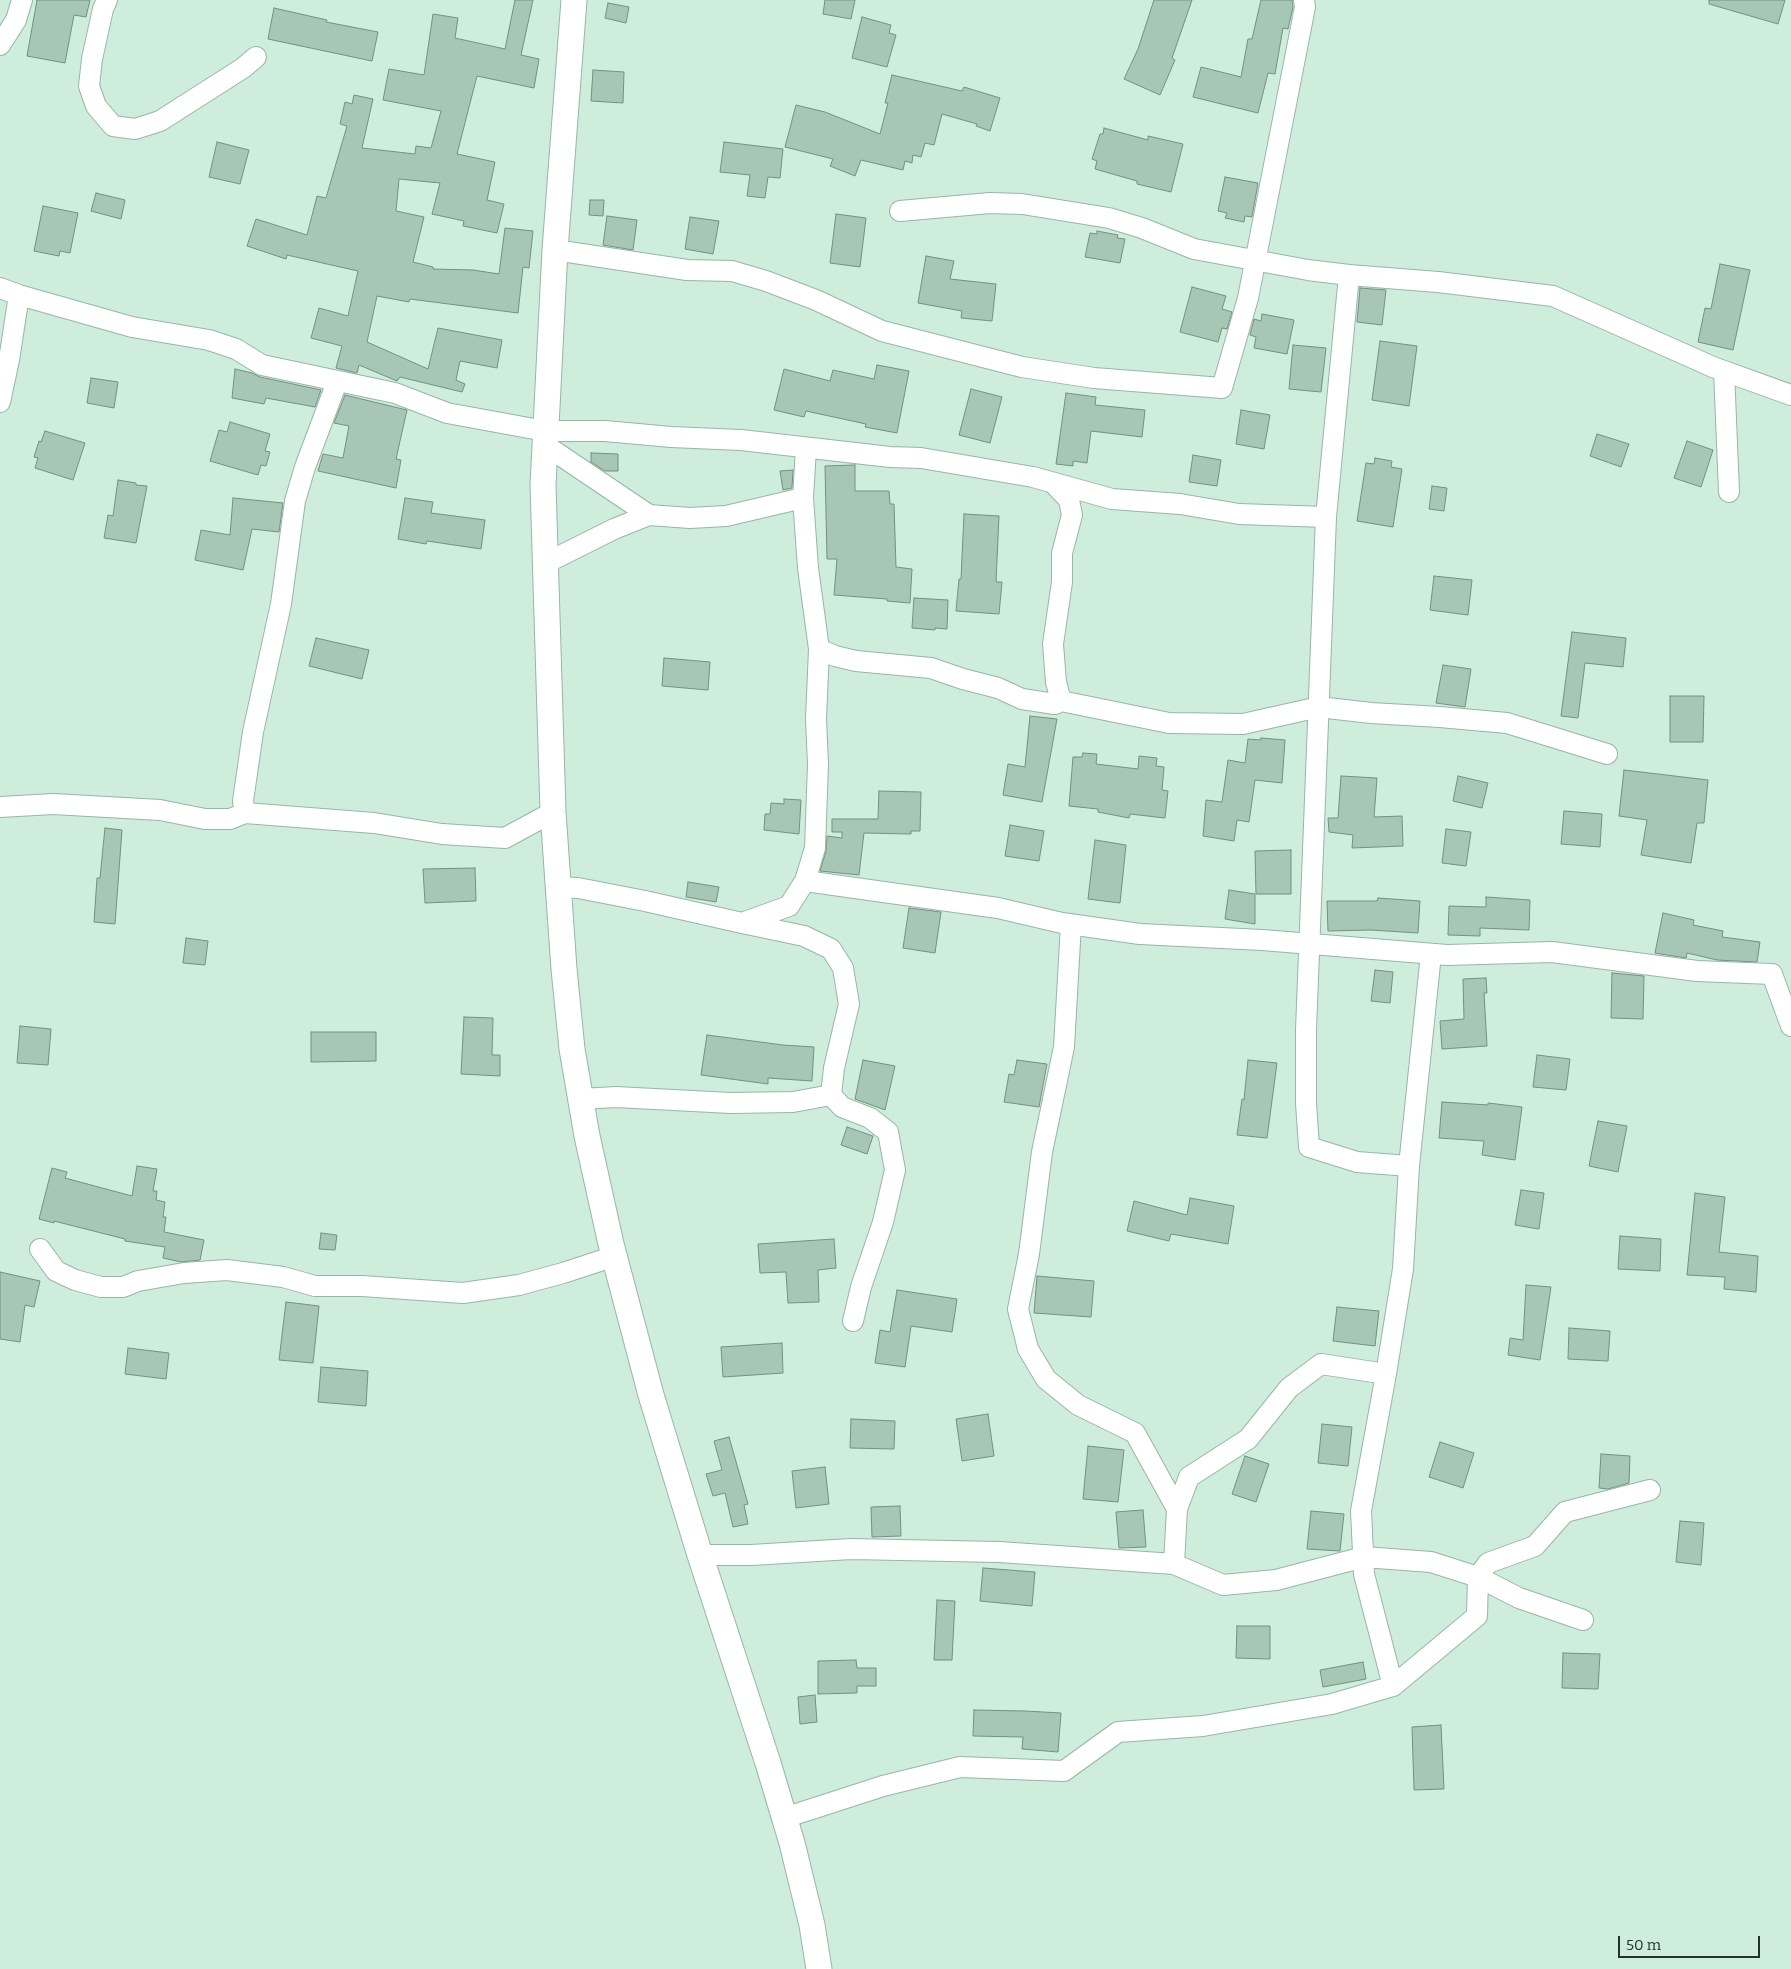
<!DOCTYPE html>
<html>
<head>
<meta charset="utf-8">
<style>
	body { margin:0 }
	#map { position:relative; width:1791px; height:1969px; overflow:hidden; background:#ceeddd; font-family:Bitter,serif }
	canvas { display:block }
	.scale { position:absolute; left:1618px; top:1936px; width:142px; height:22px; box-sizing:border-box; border:2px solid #25312b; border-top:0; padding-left:6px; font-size:15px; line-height:18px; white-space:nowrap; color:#25312b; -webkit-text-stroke:4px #ceeddd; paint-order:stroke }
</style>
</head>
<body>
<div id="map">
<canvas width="1791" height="1969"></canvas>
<div class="scale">50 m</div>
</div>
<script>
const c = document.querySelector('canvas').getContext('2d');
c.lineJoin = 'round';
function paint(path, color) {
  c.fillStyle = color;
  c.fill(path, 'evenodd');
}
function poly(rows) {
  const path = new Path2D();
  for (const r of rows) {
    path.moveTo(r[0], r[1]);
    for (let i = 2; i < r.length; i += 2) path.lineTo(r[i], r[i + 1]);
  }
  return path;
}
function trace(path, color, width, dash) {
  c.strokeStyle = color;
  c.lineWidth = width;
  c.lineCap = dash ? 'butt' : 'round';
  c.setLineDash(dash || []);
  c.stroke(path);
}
const building = poly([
	[37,0,90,0,86,17,74,15,65,63,27,56,37,0],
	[515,0,533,0,521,55,539,59,534,88,477,76,457,154,495,162,487,200,504,204,497,233,463,226,464,221,432,214,440,183,399,179,396,211,424,217,413,262,433,267,433,269,473,270,499,274,505,228,533,231,529,268,523,267,518,313,410,299,409,302,377,296,367,342,428,369,438,328,502,340,497,368,460,361,456,380,465,384,462,392,400,377,397,381,359,365,357,373,336,368,342,346,311,338,319,308,348,316,358,271,287,255,286,259,247,246,256,219,307,235,317,196,326,198,347,126,340,124,345,102,352,104,354,95,373,99,362,148,415,154,416,146,431,148,441,111,383,100,389,69,424,75,433,14,458,18,455,38,505,49,515,0],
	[825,0,855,0,851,19,823,14,825,0],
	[1154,0,1192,0,1172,58,1175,60,1160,95,1124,79,1138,49,1154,0],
	[1261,0,1292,0,1293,7,1288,29,1283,28,1275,74,1268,73,1258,113,1193,97,1201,67,1241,77,1248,39,1252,39,1261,0],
	[1709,0,1785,0,1778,24,1709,4,1709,0],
	[608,3,629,7,626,23,605,18,608,3],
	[274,8,327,20,326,22,378,32,372,61,268,39,274,8],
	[862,17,891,25,889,33,896,35,887,67,852,58,862,17],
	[593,70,624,72,623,103,591,101,593,70],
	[892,75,962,91,964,87,1000,98,990,131,976,126,977,124,942,114,934,145,925,143,921,157,913,155,912,163,905,161,903,170,861,160,855,176,830,166,833,159,785,147,796,105,825,112,880,134,888,103,885,103,892,75],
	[1104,128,1148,140,1148,136,1183,144,1171,192,1137,184,1137,181,1095,169,1097,161,1092,159,1100,134,1103,134,1104,128],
	[217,142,249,150,240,184,209,177,217,142],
	[724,142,783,149,780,178,768,177,765,198,747,196,750,175,720,172,724,142],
	[1225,177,1258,183,1252,217,1245,216,1244,222,1225,218,1227,213,1218,211,1225,177],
	[96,193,125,200,121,219,91,211,96,193],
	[590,200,604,200,603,216,589,215,590,200],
	[43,206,78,213,70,253,60,251,59,256,34,251,43,206],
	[836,214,866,218,860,267,830,263,836,214],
	[607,216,637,220,633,250,603,245,607,216],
	[690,217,719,221,713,254,685,249,690,217],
	[1097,231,1118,235,1117,238,1125,239,1120,263,1085,257,1090,233,1097,234,1097,231],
	[926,256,954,261,950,279,996,284,992,321,961,318,962,311,918,303,926,256],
	[1720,264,1750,270,1733,350,1698,342,1705,308,1711,309,1720,264],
	[1192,287,1226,296,1222,309,1232,312,1227,329,1222,328,1218,342,1180,332,1192,287],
	[1360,288,1386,290,1382,325,1357,322,1360,288],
	[1262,314,1294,320,1287,354,1254,348,1256,337,1250,335,1254,319,1261,321,1262,314],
	[1380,341,1417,346,1409,406,1372,400,1380,341],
	[1293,345,1326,348,1321,392,1289,389,1293,345],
	[877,365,909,371,897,433,865,427,866,424,806,411,804,417,774,410,784,369,830,381,833,370,874,379,877,365],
	[235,369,252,373,260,377,321,390,315,407,266,398,264,404,232,398,235,369],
	[91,378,118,382,114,408,87,403,91,378],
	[971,389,1002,397,990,443,959,435,971,389],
	[1066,393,1096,397,1095,405,1145,410,1142,437,1091,431,1087,463,1073,461,1073,466,1056,464,1066,393],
	[345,395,407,410,396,459,401,460,396,488,318,471,323,454,343,458,349,426,334,423,345,395],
	[1241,410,1270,415,1264,449,1236,444,1241,410],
	[230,422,270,434,265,451,270,452,266,466,261,465,258,475,210,461,219,430,227,432,230,422],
	[45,431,85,443,73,480,35,468,38,458,34,457,39,441,41,442,45,431],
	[1597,434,1629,444,1621,467,1590,456,1597,434],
	[1687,441,1713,450,1701,487,1674,478,1687,441],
	[591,453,618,454,618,471,605,471,591,462,591,453],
	[1193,455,1221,460,1217,486,1189,482,1193,455],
	[1375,458,1392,461,1391,467,1402,469,1393,527,1357,521,1366,463,1374,464,1375,458],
	[855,465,855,491,889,491,890,504,894,504,896,567,912,569,910,603,887,601,887,599,834,595,837,559,827,559,825,466,855,465],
	[793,470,792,488,783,490,780,471,793,470],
	[118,480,136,483,136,485,147,486,136,543,104,538,108,515,113,516,118,480],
	[1432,486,1447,488,1444,511,1429,509,1432,486],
	[233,498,283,503,279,532,252,529,243,570,195,560,201,530,230,535,233,498],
	[405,498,433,502,431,513,485,520,481,549,427,541,426,544,398,539,405,498],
	[964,514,999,516,996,582,1002,582,999,614,956,611,959,579,961,579,964,514],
	[1434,576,1472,580,1468,615,1430,610,1434,576],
	[914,598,948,600,947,629,935,628,935,630,912,628,914,598],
	[1572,632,1626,638,1623,667,1585,663,1578,718,1561,716,1572,632],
	[316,638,369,650,362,679,309,666,316,638],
	[664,658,710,662,708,690,662,686,664,658],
	[1443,665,1471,669,1465,707,1436,703,1443,665],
	[1670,696,1704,696,1703,742,1670,742,1670,696],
	[1030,716,1057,719,1042,802,1003,795,1008,764,1025,767,1030,716],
	[1261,738,1285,740,1282,783,1255,780,1249,822,1237,820,1234,841,1203,836,1206,800,1222,802,1228,760,1245,763,1248,739,1261,740,1261,738],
	[1083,753,1097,754,1096,764,1138,769,1139,756,1157,758,1156,766,1164,767,1162,790,1168,791,1165,818,1130,814,1129,818,1098,812,1098,809,1069,806,1073,757,1082,757,1083,753],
	[1624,770,1708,780,1704,823,1697,823,1691,863,1641,855,1647,820,1619,816,1624,770],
	[1341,776,1377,778,1374,817,1402,816,1403,846,1352,848,1353,835,1329,832,1328,818,1338,818,1341,776],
	[1458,776,1488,783,1482,808,1453,801,1458,776],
	[879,791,921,792,920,831,911,831,911,834,864,833,859,875,820,871,826,851,827,836,842,838,842,832,832,832,832,819,878,819,879,791],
	[784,799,801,800,799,834,764,830,765,814,770,814,771,803,784,804,784,799],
	[1564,811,1602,814,1600,847,1561,844,1564,811],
	[1010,825,1044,831,1039,861,1005,856,1010,825],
	[105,828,122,830,115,924,94,922,97,878,100,878,105,828],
	[1446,829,1471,832,1466,866,1442,863,1446,829],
	[1095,840,1126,845,1120,903,1088,899,1095,840],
	[1291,850,1291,894,1256,894,1255,851,1291,850],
	[475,868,476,901,425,903,423,869,475,868],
	[688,882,719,887,716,902,686,897,688,882],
	[1229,890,1255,894,1255,924,1225,919,1229,890],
	[1486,897,1530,900,1529,930,1480,928,1480,936,1448,935,1449,906,1486,907,1486,897],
	[1378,898,1420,901,1418,933,1371,930,1328,931,1327,901,1377,901,1378,898],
	[909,908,941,912,935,953,903,948,909,908],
	[1663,913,1694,920,1693,925,1723,931,1722,937,1760,942,1757,962,1717,960,1687,953,1686,958,1655,953,1663,913],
	[186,938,208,941,205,965,183,963,186,938],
	[1375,970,1393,972,1390,1003,1371,1001,1375,970],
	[1612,973,1644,976,1643,1019,1611,1018,1612,973],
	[1486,978,1487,993,1484,993,1487,1046,1442,1049,1440,1021,1464,1019,1463,979,1486,978],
	[464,1017,493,1018,492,1055,500,1055,500,1076,461,1074,464,1017],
	[20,1026,51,1029,48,1065,17,1063,20,1026],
	[311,1032,376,1032,376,1061,311,1062,311,1032],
	[707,1035,783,1045,814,1047,812,1081,768,1078,768,1084,701,1075,707,1035],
	[1537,1055,1570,1059,1566,1090,1533,1087,1537,1055],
	[863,1060,895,1066,885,1110,855,1099,863,1060],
	[1017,1060,1047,1064,1039,1107,1004,1102,1009,1074,1014,1075,1017,1060],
	[1248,1060,1277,1063,1267,1138,1237,1135,1242,1099,1244,1100,1248,1060],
	[1442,1102,1488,1105,1488,1103,1522,1107,1515,1160,1482,1155,1484,1141,1439,1138,1442,1102],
	[1598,1121,1627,1126,1618,1172,1589,1166,1598,1121],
	[847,1127,873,1136,867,1154,841,1145,847,1127],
	[137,1166,157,1169,153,1191,157,1191,156,1200,165,1202,163,1217,166,1217,164,1232,204,1240,200,1260,181,1262,163,1258,165,1247,125,1241,125,1239,54,1221,54,1223,39,1219,52,1168,67,1172,65,1178,132,1196,137,1166],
	[1521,1190,1544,1193,1539,1229,1515,1225,1521,1190],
	[1695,1193,1725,1197,1719,1252,1758,1256,1756,1292,1724,1289,1725,1277,1687,1275,1695,1193],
	[1190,1198,1234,1206,1228,1244,1171,1234,1169,1241,1127,1231,1134,1201,1187,1215,1190,1198],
	[321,1233,337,1235,335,1250,319,1249,321,1233],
	[1620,1236,1661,1239,1660,1271,1618,1269,1620,1236],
	[834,1239,836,1268,818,1270,819,1302,788,1303,786,1272,760,1273,758,1244,834,1239],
	[0,1272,40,1281,34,1307,25,1305,20,1342,0,1339,0,1272],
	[1037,1276,1094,1281,1091,1317,1034,1313,1037,1276],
	[1526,1285,1551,1287,1540,1360,1508,1355,1510,1338,1523,1340,1526,1285],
	[897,1290,957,1299,952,1332,911,1326,905,1367,875,1363,880,1330,890,1332,897,1290],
	[286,1302,319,1306,313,1363,279,1360,286,1302],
	[1337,1307,1379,1311,1375,1346,1333,1341,1337,1307],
	[1569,1328,1610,1331,1608,1361,1568,1359,1569,1328],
	[782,1343,783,1373,723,1377,721,1347,782,1343],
	[128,1348,169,1353,166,1379,125,1374,128,1348],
	[321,1367,368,1371,366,1406,318,1402,321,1367],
	[988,1414,994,1456,962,1461,956,1419,988,1414],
	[851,1419,895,1421,894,1449,850,1448,851,1419],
	[1322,1424,1352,1427,1348,1466,1318,1463,1322,1424],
	[729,1437,748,1504,744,1505,748,1524,733,1527,725,1493,713,1496,706,1474,722,1470,714,1441,729,1437],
	[1440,1442,1474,1453,1463,1488,1429,1477,1440,1442],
	[1088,1446,1124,1450,1118,1502,1083,1499,1088,1446],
	[1601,1454,1630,1456,1629,1483,1608,1489,1599,1488,1601,1454],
	[1245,1456,1269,1464,1256,1502,1232,1494,1245,1456],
	[825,1467,829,1504,796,1508,792,1471,825,1467],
	[900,1506,901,1536,872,1537,871,1507,900,1506],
	[1143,1510,1146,1547,1119,1548,1116,1512,1143,1510],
	[1311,1511,1344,1514,1340,1551,1307,1549,1311,1511],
	[1680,1521,1704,1523,1701,1565,1676,1562,1680,1521],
	[983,1568,1035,1572,1032,1606,980,1601,983,1568],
	[937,1600,955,1601,952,1660,934,1660,937,1600],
	[1237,1626,1270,1626,1270,1659,1236,1658,1237,1626],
	[1563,1653,1600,1654,1598,1689,1562,1688,1563,1653],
	[856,1660,857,1668,876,1668,876,1686,857,1686,857,1693,818,1694,818,1661,856,1660],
	[1363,1662,1366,1679,1323,1687,1320,1670,1363,1662],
	[815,1695,817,1722,800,1724,798,1697,815,1695],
	[974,1710,1025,1711,1061,1713,1058,1752,1022,1749,1023,1737,973,1736,974,1710],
	[1441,1725,1444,1789,1414,1790,1412,1727,1441,1725]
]);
paint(building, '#a8c6b6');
trace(building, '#739081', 1);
const minor = poly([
	[107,0,103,9,92,59,89,86,96,106,113,126,135,129,160,121,243,68,256,57],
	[0,45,16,20,22,0],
	[900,211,990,203,1022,204,1109,218,1142,228,1194,249,1308,270,1349,275,1326,517,1306,1030,1306,1103,1309,1147,1357,1162,1409,1166],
	[555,250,687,270,732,271,766,281,816,300,882,331,1022,367,1094,378,1222,388,1248,298,1305,7,1304,0],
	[1349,275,1438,282,1553,296,1713,367,1791,395],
	[0,288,19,295,132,327,209,340,236,349,262,365,395,393,447,413,545,431,605,431,671,437,741,440,890,457,921,458,1033,477,1112,499,1180,504,1239,514,1326,517],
	[1724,371,1729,492],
	[0,402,9,360,19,295],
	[545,445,649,515],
	[803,498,808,568,819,649,835,656,856,661,931,668,963,679,998,688,1022,699,1055,704,1061,701,1056,682,1053,644,1062,582,1062,553,1072,515,1069,500,1053,483],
	[544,564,614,529,649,515,690,518,726,516,803,498,806,448],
	[1061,701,1169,723,1243,724,1319,707,1371,713,1440,717,1507,723,1607,754],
	[0,807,53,804,160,810,205,819,230,819,245,813,374,823,442,834,505,838,553,812],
	[245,813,243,801,253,732,281,604,295,501,305,467,337,382],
	[805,881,815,848,818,764,816,719,819,649],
	[557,887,578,888,645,901,742,923,789,906,805,881,998,908,1062,923,1140,934,1262,940,1447,955,1552,952,1697,971,1772,974,1791,1026],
	[742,923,804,936,831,949,843,968,849,1004,834,1068,831,1095,842,1107,870,1118,888,1132,895,1170,883,1222,861,1287,853,1321],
	[1071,924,1064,1047,1042,1152,1029,1254,1018,1309,1028,1349,1046,1379,1078,1405,1135,1433,1177,1509],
	[581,1099,616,1097,731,1103,793,1102,831,1095],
	[40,1249,56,1271,75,1280,101,1287,123,1287,138,1281,184,1273,227,1270,283,1277,315,1286,362,1286,463,1293,519,1285,563,1273,615,1256],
	[1386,1374,1321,1364,1289,1388,1248,1439,1189,1477,1177,1509,1174,1564,1223,1585,1276,1580,1364,1557,1431,1562,1478,1577,1488,1563,1535,1546,1565,1512,1650,1490],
	[700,1555,751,1555,851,1549,999,1552,1174,1564],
	[1393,1686,1477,1616,1478,1577,1519,1598,1583,1620],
	[784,1818,883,1786,960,1767,1064,1771,1118,1732,1203,1726,1332,1704,1393,1686,1364,1574,1361,1511,1386,1374,1403,1269,1409,1166,1431,954]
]);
const tertiary = poly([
	[574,0,555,250,543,485,553,812,564,969,572,1049,587,1136,611,1244,651,1395,700,1555,768,1763,792,1843,812,1925,819,1969]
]);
trace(minor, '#98b6a6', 22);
trace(tertiary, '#98b6a6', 27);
trace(minor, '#fff', 20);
trace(tertiary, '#fff', 25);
</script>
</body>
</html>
